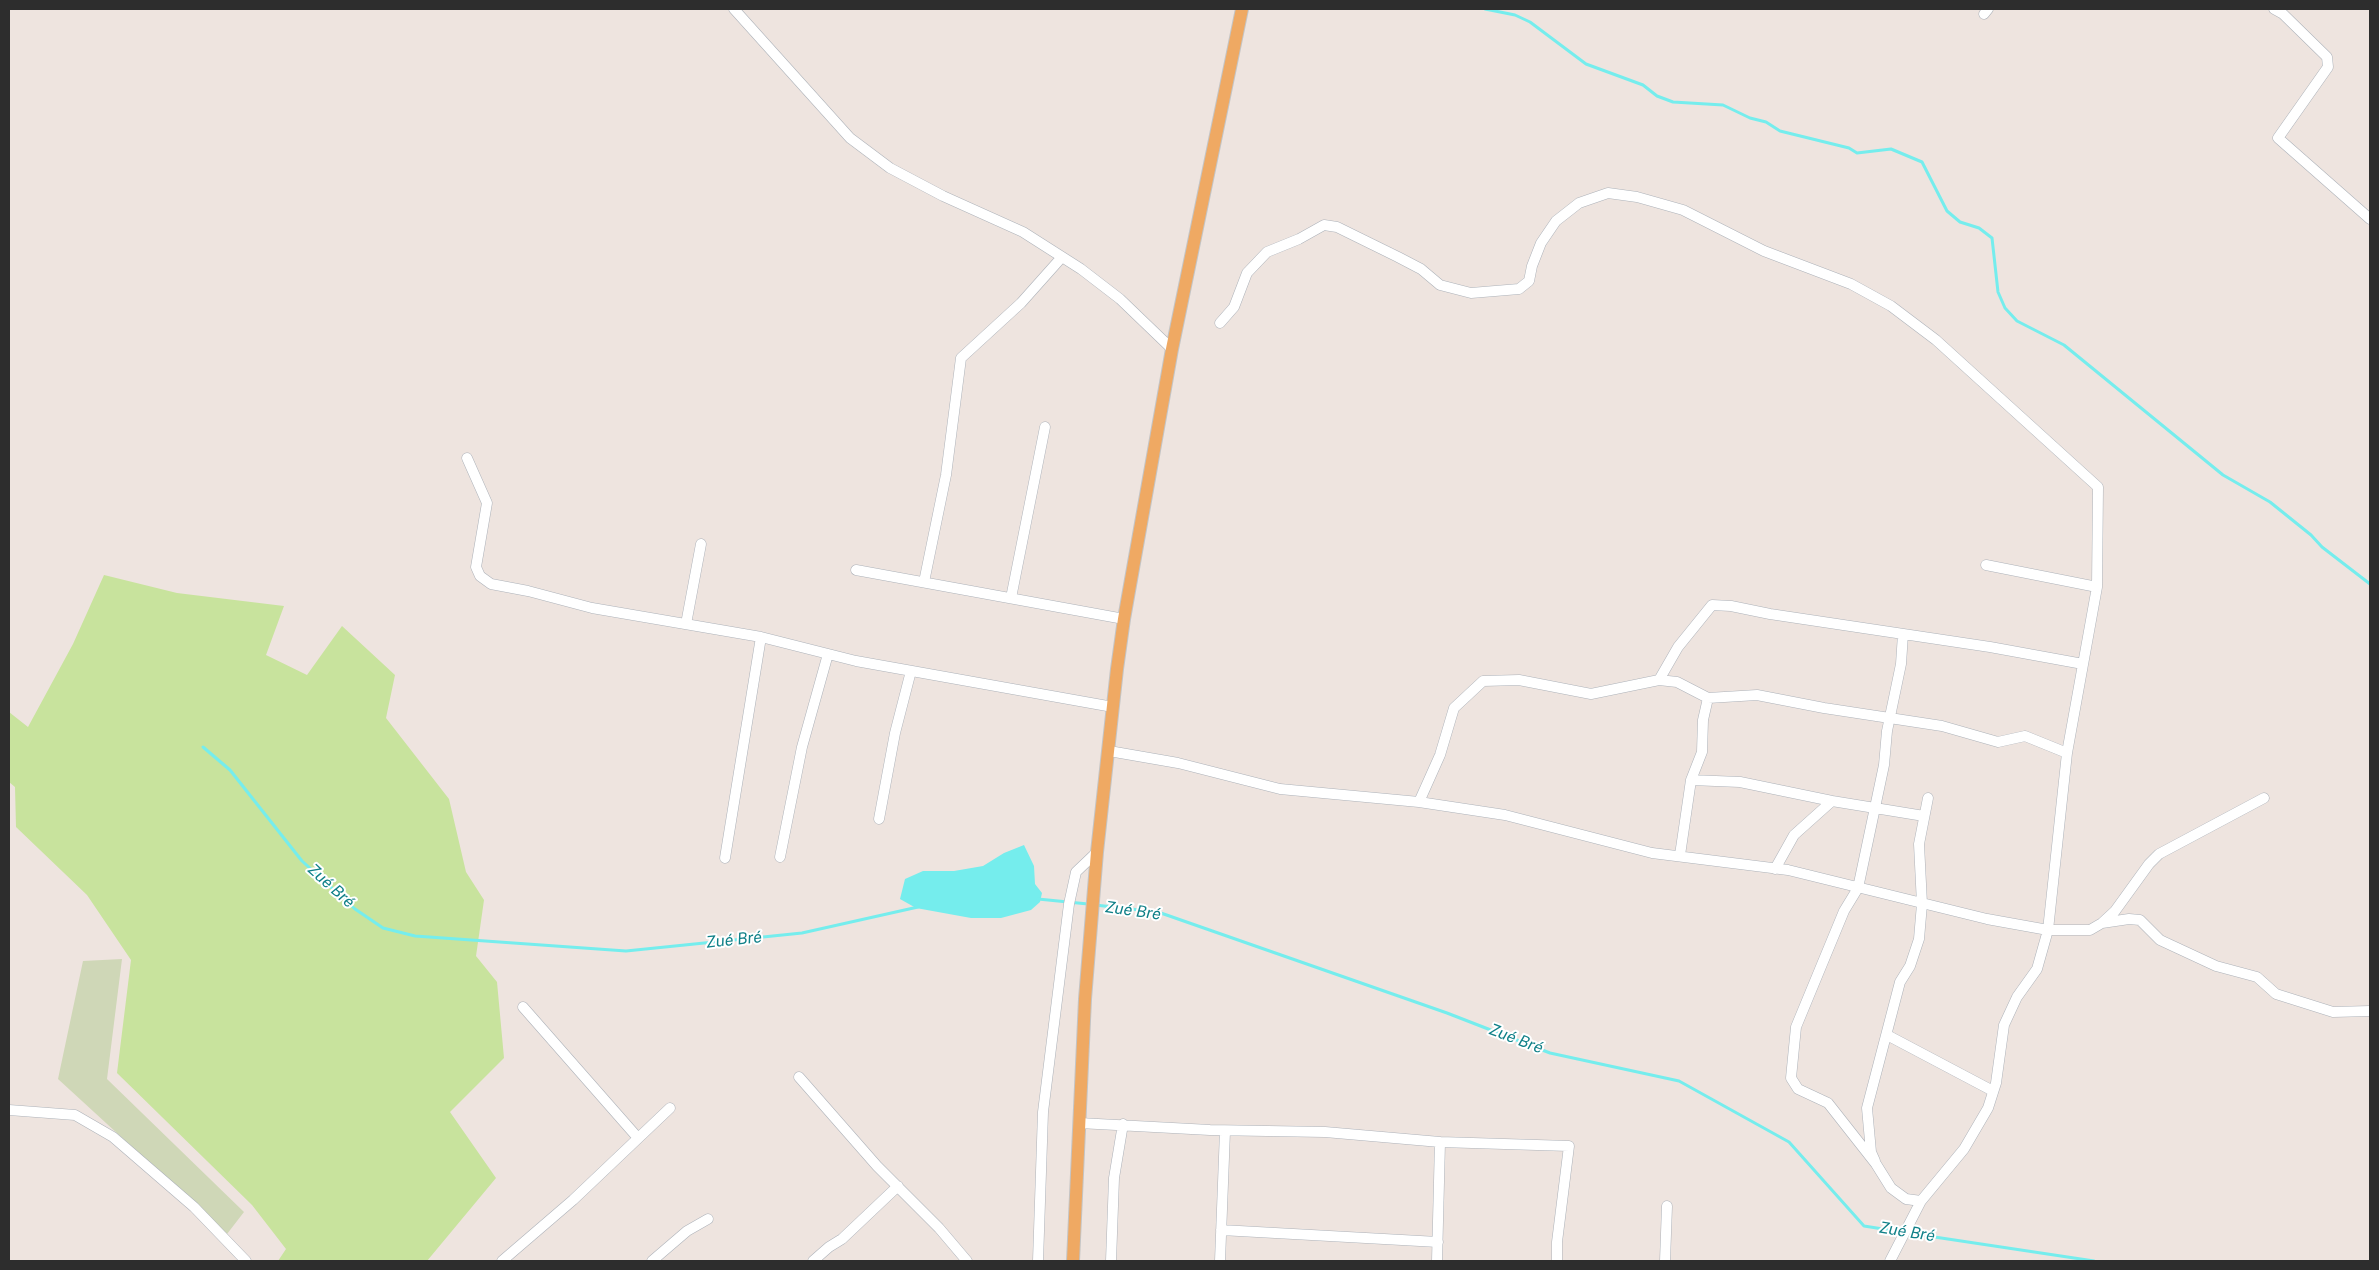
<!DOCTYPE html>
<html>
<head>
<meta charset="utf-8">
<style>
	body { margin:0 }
	#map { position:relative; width:2379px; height:1270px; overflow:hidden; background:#eee4df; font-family:"Public Sans",sans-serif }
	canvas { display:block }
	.frame { position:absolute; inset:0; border:10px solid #2d2d2d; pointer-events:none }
</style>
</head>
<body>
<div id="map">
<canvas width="2379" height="1270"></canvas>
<div class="frame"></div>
</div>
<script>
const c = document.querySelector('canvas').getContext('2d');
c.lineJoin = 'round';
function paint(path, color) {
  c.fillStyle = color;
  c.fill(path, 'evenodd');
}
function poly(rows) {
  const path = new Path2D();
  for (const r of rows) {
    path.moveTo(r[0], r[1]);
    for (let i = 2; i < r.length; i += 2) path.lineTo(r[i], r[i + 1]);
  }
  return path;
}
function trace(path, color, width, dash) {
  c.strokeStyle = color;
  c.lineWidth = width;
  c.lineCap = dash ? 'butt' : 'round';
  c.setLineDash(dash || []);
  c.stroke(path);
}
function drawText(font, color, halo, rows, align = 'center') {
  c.font = font + ' "Public Sans",sans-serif';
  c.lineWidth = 4;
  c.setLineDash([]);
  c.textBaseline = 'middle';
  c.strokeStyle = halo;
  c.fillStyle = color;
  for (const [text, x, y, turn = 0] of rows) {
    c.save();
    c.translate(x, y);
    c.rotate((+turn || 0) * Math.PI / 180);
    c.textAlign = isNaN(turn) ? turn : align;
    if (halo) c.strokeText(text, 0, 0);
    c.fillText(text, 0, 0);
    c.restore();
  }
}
paint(poly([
	[104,575,177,593,284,606,266,655,307,675,342,626,395,675,386,718,449,799,466,872,484,900,476,956,497,982,504,1058,450,1112,496,1178,427,1261,278,1261,286,1249,252,1205,117,1073,131,960,87,895,16,827,15,787,9,782,9,712,28,727,73,644]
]), '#c8e39d');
paint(poly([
	[122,959,107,1079,244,1212,227,1234,58,1079,83,961]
]), '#cfd7b7');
paint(poly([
	[1024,845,1034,866,1035,884,1042,893,1040,902,1031,910,1001,918,971,918,916,908,900,899,905,879,923,871,954,871,983,866,1004,853]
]), '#75eded');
trace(poly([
	[1485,9,1515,15,1530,22,1586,64,1643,85,1657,96,1673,102,1723,105,1750,118,1766,122,1780,131,1849,148,1857,153,1891,149,1922,162,1947,211,1960,222,1979,228,1992,238,1998,292,2005,308,2017,321,2064,345,2223,475,2270,502,2311,535,2322,547,2370,584],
	[203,747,230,770,302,861,355,909,383,928,415,936,626,951,802,933,918,907],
	[1038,899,1088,904],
	[1095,905,1158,912,1447,1013,1550,1053,1679,1081,1789,1142,1864,1226,1902,1232],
	[1908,1233,2094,1261]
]), '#75eded', 3);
const minor = poly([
	[734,9,850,138,890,168,943,196,1023,232,1081,269,1120,299,1172,349],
	[2274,9,2283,14,2327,57,2328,67,2278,138,2370,219],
	[1984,14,1988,9],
	[1220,323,1234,307,1247,273,1267,252,1299,239,1324,225,1337,227,1398,257,1421,269,1440,285,1471,293,1519,289,1529,281,1532,266,1541,243,1556,221,1579,203,1608,193,1637,197,1683,210,1764,251,1851,284,1891,306,1936,340,2098,487,2097,587,2067,753,2048,930,2037,969,2017,997,2004,1025,1996,1083,1988,1108,1964,1149,1921,1201,1890,1261],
	[467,458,487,503,476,567,480,576,491,584,528,591,592,608,761,637,856,661,1113,707],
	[1986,565,2097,587],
	[856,570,1124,619],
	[924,582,946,475,961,358,1021,303,1062,257],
	[1011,598,1045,427],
	[686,624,701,544],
	[1903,634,1901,664,1887,731,1884,765,1858,888,1844,911,1796,1027,1791,1078,1798,1089,1828,1103,1876,1164,1891,1188,1906,1199,1921,1201],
	[1659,680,1677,682,1708,698,1757,695,1824,708,1942,726,1998,742,2025,736,2067,753],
	[1109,751,1178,763,1280,789,1419,802,1505,815,1652,853,1788,870,1987,919,2048,930,2090,930,2102,923,2115,911,2149,864,2159,854,2264,798],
	[1691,780,1740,782,1832,801],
	[1419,802,1440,755,1454,708,1483,681,1519,680,1591,694,1659,680,1678,647,1712,605,1731,606,1770,614,1990,647,2083,664],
	[879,819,895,733,911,671],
	[1680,855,1691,780,1702,752,1703,720,1708,698],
	[780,857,802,747,828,654],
	[725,858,761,637],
	[1775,869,1794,835,1832,801,1924,816],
	[2102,923,2129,919,2140,920,2160,940,2216,966,2257,977,2276,994,2333,1012,2370,1011],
	[523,1007,638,1138],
	[1887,1035,1993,1091],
	[799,1077,877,1166,939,1228,967,1261],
	[9,1110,75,1115,113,1137,194,1207,246,1261],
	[1079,1123,1210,1130,1325,1132,1440,1142],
	[1875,1161,1871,1152,1867,1108,1900,982,1910,966,1919,939,1922,904,1919,844,1928,798],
	[1221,1230,1438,1242],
	[502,1261,573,1200,670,1108],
	[652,1261,687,1231,708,1219],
	[813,1261,829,1247,842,1239,898,1186],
	[1038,1261,1043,1112,1069,904,1076,872,1097,852],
	[1111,1261,1114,1178,1123,1124],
	[1220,1261,1225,1131],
	[1437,1261,1440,1142,1569,1146,1557,1242,1557,1261],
	[1665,1261,1667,1206]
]);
const major = poly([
	[1073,1261,1085,999,1097,852,1117,669,1124,619,1172,349,1242,9]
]);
trace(minor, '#adb2b9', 11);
trace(major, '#c4c4c4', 14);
trace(minor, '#fff', 10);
trace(major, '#efa963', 12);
drawText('italic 16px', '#108088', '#fff', [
	["Zué Bré",331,886,42],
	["Zué Bré",1133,911,8],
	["Zué Bré",734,940,-6],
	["Zué Bré",1516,1039,21],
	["Zué Bré",1907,1232,9]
]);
</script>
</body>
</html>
